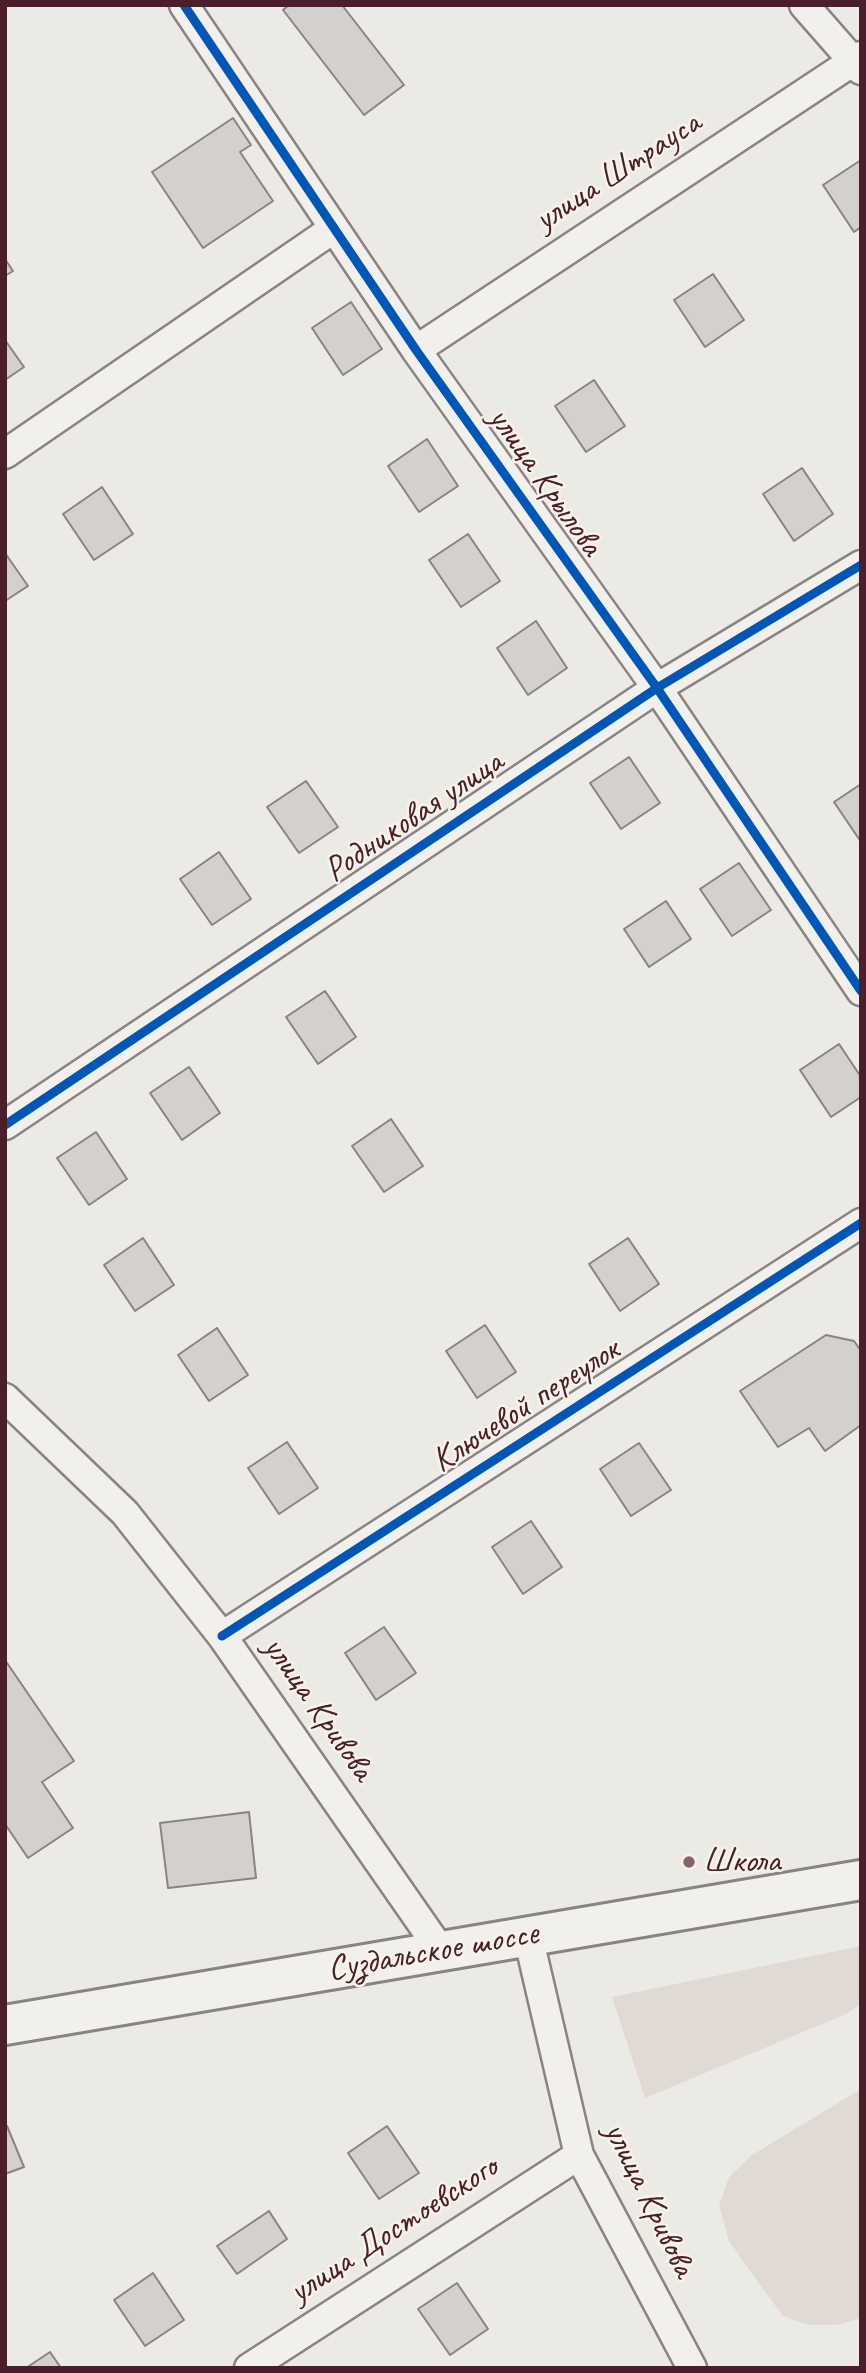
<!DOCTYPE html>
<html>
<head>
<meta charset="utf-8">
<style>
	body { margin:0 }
	#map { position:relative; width:866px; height:2373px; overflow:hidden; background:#eceae4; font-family:Caveat,sans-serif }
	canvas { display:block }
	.frame { position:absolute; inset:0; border:7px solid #4a1f2b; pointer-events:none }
</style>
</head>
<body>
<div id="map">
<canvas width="866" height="2373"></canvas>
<div class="frame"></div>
</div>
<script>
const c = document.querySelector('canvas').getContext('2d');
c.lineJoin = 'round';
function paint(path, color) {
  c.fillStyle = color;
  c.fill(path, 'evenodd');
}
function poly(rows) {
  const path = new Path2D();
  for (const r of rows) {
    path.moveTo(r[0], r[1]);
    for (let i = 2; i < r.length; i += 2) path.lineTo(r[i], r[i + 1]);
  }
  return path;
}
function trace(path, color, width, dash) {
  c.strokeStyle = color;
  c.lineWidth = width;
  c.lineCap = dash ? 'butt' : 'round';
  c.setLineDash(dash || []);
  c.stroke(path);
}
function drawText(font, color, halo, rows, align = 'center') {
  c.font = font + ' Caveat,sans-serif';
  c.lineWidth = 5;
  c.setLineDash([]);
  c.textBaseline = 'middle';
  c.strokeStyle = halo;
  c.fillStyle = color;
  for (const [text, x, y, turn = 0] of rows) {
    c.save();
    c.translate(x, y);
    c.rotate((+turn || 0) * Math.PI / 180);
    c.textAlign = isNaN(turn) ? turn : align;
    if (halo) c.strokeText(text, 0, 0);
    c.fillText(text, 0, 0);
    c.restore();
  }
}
paint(poly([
	[861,1946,861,2004,846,2014,645,2098,612,1997],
	[861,2089,861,2318,836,2325,808,2325,783,2316,758,2282,729,2241,719,2205,729,2177,752,2155]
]), '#e1dad4');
const building = poly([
	[289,5,342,5,404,85,364,115,283,10,289,5],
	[233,118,251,145,240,152,273,201,203,248,152,172,233,118],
	[861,160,861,227,854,232,823,185,861,160],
	[5,259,13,271,5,276,5,259],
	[713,274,744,320,705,347,674,300,713,274],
	[351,302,382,349,343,375,312,328,351,302],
	[5,340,24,367,5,380,5,340],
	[594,380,625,426,586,452,555,406,594,380],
	[427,439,458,486,419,512,388,466,427,439],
	[802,468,833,514,794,541,763,494,802,468],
	[102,487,133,534,94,560,63,514,102,487],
	[468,534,500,581,461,607,429,560,468,534],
	[5,553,28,586,5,601,5,553],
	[536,621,567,668,528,695,497,648,536,621],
	[629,757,660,803,621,829,590,783,629,757],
	[306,781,338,827,299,853,267,807,306,781],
	[861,784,861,842,834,802,861,784],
	[219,852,251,899,212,925,180,879,219,852],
	[739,863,771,910,732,936,700,889,739,863],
	[666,901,691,939,649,967,624,929,666,901],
	[325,991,356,1037,318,1064,286,1017,325,991],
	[839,1044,861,1077,861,1097,831,1117,800,1070,839,1044],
	[189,1067,220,1113,182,1140,150,1093,189,1067],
	[391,1119,423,1166,384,1192,352,1146,391,1119],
	[96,1132,127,1179,89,1205,57,1158,96,1132],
	[143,1238,174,1285,135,1311,104,1265,143,1238],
	[628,1238,659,1284,620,1311,589,1264,628,1238],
	[485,1325,516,1372,477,1398,446,1351,485,1325],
	[217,1328,248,1375,209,1401,178,1355,217,1328],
	[826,1335,854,1341,861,1351,861,1425,825,1451,809,1428,778,1447,740,1391,826,1335],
	[287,1442,318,1488,279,1514,248,1468,287,1442],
	[639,1443,671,1490,631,1516,600,1469,639,1443],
	[531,1521,562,1567,523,1594,492,1547,531,1521],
	[384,1627,416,1673,376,1700,345,1653,384,1627],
	[5,1660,74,1761,42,1782,73,1828,28,1858,5,1824,5,1660],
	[249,1812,256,1878,168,1888,160,1823,249,1812],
	[7,2126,24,2167,5,2174,5,2127,7,2126],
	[387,2126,419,2173,379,2199,348,2153,387,2126],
	[269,2211,287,2239,237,2274,217,2246,269,2211],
	[153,2273,184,2320,145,2346,114,2300,153,2273],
	[457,2283,488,2329,450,2355,418,2309,457,2283],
	[50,2352,61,2368,26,2368,50,2352]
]);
paint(building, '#d4d0cc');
trace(building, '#8b8282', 2);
const minor = poly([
	[184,5,416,350,657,688,861,991],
	[804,5,861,70],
	[416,350,861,56],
	[5,454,333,229],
	[5,1125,657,688,861,565],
	[5,1398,125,1513,222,1636,441,1951],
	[222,1636,861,1223],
	[528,1936,579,2155,692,2368],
	[249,2368,579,2155]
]);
const secondary = poly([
	[5,2025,861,1880]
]);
trace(minor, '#8b8282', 33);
trace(secondary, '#8b8282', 44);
trace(minor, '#f1f0ec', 28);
trace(secondary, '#f1f0ec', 38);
trace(poly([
	[184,5,416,350,657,688,861,991],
	[5,1125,657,688,861,565],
	[222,1636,861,1223]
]), '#0057b8', 9);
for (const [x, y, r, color] of [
	[689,1862,7,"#83666c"]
]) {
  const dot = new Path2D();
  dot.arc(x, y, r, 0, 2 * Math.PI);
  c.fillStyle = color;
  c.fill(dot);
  trace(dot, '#f7f3e8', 2.5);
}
drawText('35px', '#4a1f2b', '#f7f3e8', [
	["улица Штрауса",618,172,-33],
	["улица Крылова",545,482,55],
	["Родниковая улица",414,817,-34],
	["Ключевой переулок",526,1406,-33],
	["улица Кривова",318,1709,55],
	["Суздальское шоссе",433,1952,-10],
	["улица Кривова",649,2200,64],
	["улица Достоевского",394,2230,-33]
]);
drawText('35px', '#4a1f2b', '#f7f3e8', [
	["Школа",703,1862]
], 'left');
</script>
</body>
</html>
